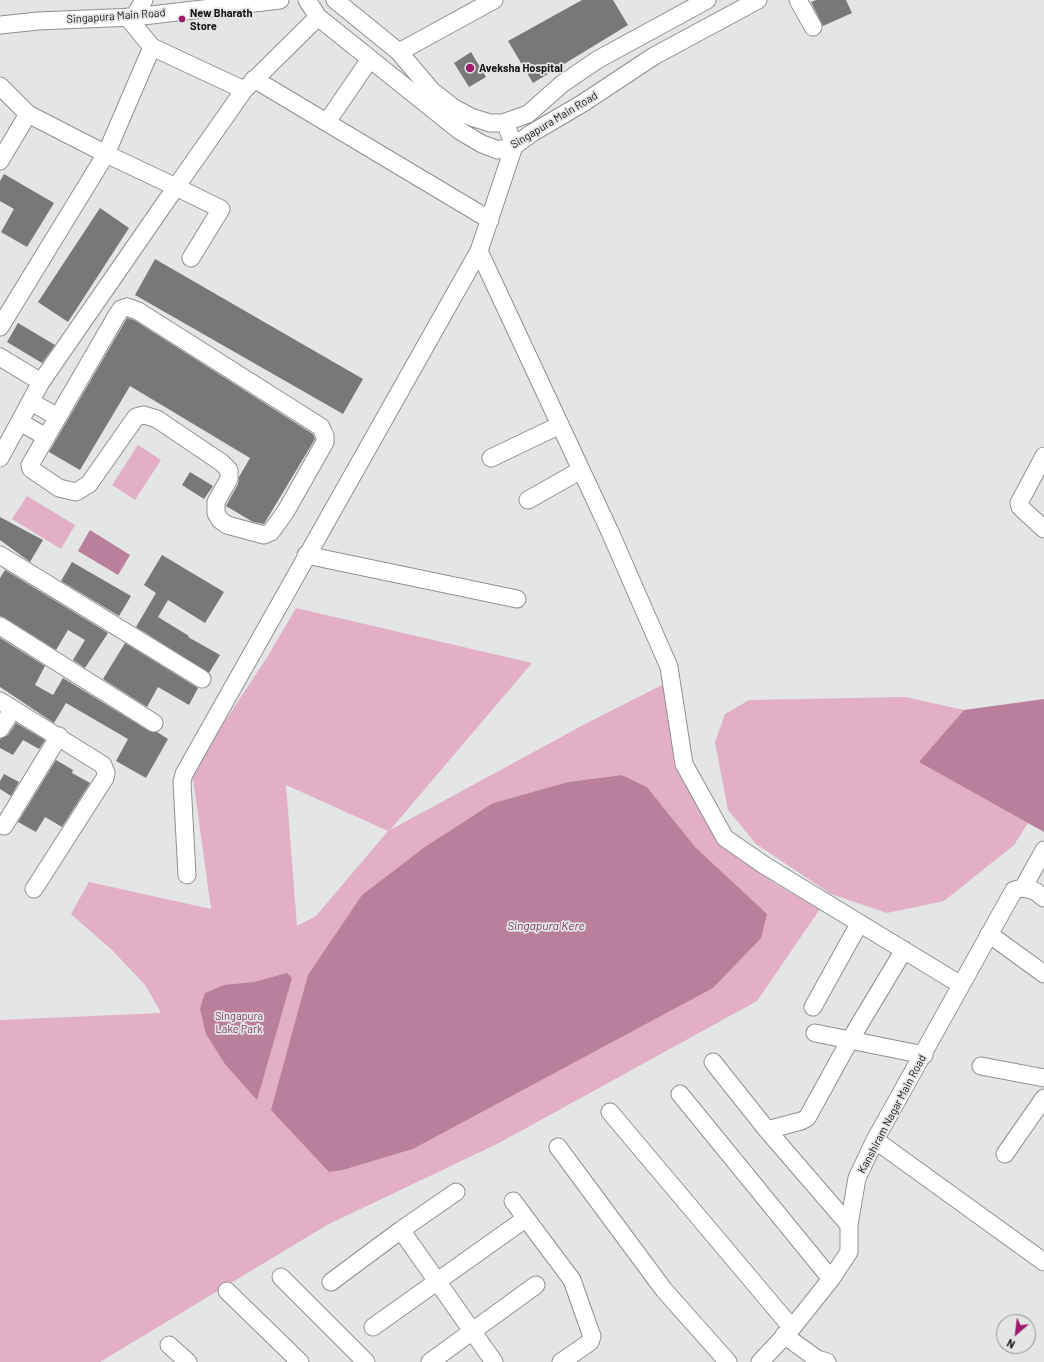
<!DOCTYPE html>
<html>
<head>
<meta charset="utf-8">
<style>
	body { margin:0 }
	#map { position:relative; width:1044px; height:1362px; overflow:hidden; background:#e3e6e4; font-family:Barlow,sans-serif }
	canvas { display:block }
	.north { position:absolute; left:996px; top:1314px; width:40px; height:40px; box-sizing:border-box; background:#e3e6e4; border:1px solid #919391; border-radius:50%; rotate:208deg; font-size:11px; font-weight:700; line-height:16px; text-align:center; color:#151615 }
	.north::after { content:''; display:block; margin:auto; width:14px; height:18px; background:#9e1a6b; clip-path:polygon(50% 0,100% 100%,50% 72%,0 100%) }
</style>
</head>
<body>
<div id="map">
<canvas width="1044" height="1362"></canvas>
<div class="north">N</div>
</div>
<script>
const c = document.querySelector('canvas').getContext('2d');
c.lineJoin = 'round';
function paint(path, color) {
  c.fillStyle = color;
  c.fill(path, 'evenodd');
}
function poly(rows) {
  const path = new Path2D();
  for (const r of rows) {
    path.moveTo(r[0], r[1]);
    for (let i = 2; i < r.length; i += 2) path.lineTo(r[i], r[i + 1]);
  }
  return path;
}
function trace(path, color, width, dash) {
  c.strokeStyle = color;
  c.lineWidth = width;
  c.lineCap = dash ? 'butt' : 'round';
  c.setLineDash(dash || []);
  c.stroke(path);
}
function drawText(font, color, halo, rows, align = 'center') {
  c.font = font + ' Barlow,sans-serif';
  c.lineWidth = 3.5;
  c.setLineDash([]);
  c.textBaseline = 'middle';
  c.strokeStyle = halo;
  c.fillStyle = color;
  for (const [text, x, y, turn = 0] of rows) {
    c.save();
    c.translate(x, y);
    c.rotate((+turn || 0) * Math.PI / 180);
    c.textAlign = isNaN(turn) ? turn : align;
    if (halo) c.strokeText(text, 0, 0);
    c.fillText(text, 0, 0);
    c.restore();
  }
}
paint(poly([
	[138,445,161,460,135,500,112,485],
	[27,496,75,525,61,549,12,519],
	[296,608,532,663,390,830,587,723,664,684,684,781,720,840,777,885,820,909,757,1001,499,1143,327,1225,100,1362,0,1362,0,1020,161,1013,146,986,113,951,71,914,89,882,211,909,192,771,268,656],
	[622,775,647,787,696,848,712,988,413,1149,343,1170,308,975,323,955,493,803,568,782],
	[286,785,388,831,316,916,297,926],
	[905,697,964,710,920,762,1028,823,1014,845,944,901,887,913,831,894,756,844,728,810,715,742,725,714,749,700]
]), '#e2afc6');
paint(poly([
	[90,530,130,555,118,575,78,551],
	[1044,699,1044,832,919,762,964,710],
	[622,775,647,787,696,848,767,914,761,938,713,988,413,1149,343,1170,329,1172,271,1110,308,975,362,895,425,847,493,803,568,782],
	[287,973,292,978,257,1100,225,1064,206,1034,200,1009,205,993,224,985,254,982]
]), '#ba7f9b');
paint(poly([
	[582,0,613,0,628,25,533,83,508,41],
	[816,0,846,0,852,13,823,26,811,2],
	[471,52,486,77,469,87,454,63],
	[4,174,54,203,27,247,1,232,14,209,0,201,0,181],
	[100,208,129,228,68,322,38,302],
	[155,259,363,379,343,414,135,295],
	[127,318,134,320,313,434,315,439,264,524,253,522,226,506,238,484,239,477,250,458,130,386,80,470,49,452],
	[18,323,55,345,42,363,7,342],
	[190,472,213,486,204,499,182,485],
	[0,517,43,540,30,562,0,540],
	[162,555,224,592,205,623,168,600,158,617,189,636,188,637,220,655,209,673,136,627,156,593,144,585],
	[72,562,131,596,119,616,61,581],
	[5,570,108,633,85,668,73,660,85,640,68,630,56,650,5,618,0,616,0,578],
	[0,638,45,666,35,685,53,695,63,678,149,731,157,732,168,739,146,778,116,761,128,739,66,703,54,723,0,687],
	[125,643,198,688,189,705,158,687,147,707,103,679],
	[16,723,45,740,39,749,23,740,13,755,0,748,0,739,8,735],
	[56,760,73,770,72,773,90,783,62,827,45,817,36,832,18,822],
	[4,774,19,782,11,796,0,789,0,781]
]), '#767977');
const minor = poly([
	[307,0,318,17,460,131,482,144,498,150,514,146,532,133,583,103,654,56,758,0],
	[335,0,399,52,432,91,454,108,471,117,490,123,503,123,528,114,562,84,597,60,707,0],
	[798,0,813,27],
	[127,17,152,47,244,90,318,17],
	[134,17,144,0],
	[0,25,38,21,134,17,280,0],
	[399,52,494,0],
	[254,79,490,220],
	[0,86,28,114,106,154,176,187,41,382,0,458],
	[327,122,370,59],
	[0,161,28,114],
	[479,251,610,532,669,667,684,764,725,838,764,865,961,985],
	[191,258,221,209,176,187,244,90],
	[127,307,138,311,321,427,325,436,325,442,286,511,271,532,264,535,227,525,220,520,216,513,216,502,229,479,229,470,222,463,157,419,144,415,136,417,89,484,76,492,59,488,31,469,30,465,117,315,121,309,127,307],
	[0,327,106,154,152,47],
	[0,357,41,382],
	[31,402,58,417],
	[20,422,46,437],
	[1044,456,1019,503,1020,507,1044,529],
	[491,458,560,425],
	[528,500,581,470],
	[0,555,202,679],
	[306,555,517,599],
	[0,626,154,723],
	[0,701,103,765,106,773,105,778,34,889],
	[0,729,13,709],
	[4,826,59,736],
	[187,875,182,782,184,774,479,251,514,146,505,122],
	[1023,888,1044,850],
	[989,934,1044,974],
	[813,1007,859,924],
	[815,1033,924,1055],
	[713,1062,767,1130,849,1225],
	[981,1066,1044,1078],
	[680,1094,831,1279],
	[610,1112,792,1328],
	[767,1130,801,1121,807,1118,850,1040,904,950],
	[875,1140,1044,1262],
	[558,1147,664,1290,728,1362],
	[1005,1154,1044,1098],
	[456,1192,401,1230,494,1362],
	[513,1201,572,1280,590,1331,592,1336,590,1342,561,1362],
	[281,1277,366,1362],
	[331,1282,401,1230],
	[227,1291,300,1362],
	[373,1327,525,1219],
	[784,1335,817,1359,827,1362],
	[169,1345,188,1362],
	[430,1362,536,1285],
	[760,1362,792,1328,831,1279,849,1252,849,1225,857,1178,875,1140,1014,890,1023,888,1035,891,1044,898]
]);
trace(minor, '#8e918f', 19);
trace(minor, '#fff', 17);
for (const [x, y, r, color] of [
	[182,19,4,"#9e1a6b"],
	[470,68,5,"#9e1a6b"]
]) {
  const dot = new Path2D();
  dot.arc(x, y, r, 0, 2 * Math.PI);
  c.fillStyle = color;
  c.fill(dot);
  trace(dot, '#e3e6e4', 1.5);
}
drawText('bold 11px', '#151615', '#e3e6e4', [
	["New Bharath",190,13],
	["Store",190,26],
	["Aveksha Hospital",479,68]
], 'left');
drawText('11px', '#151615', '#e3e6e4', [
	["Singapura Main Road",116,16,-4],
	["Singapura Main Road",554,120,-31],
	["Kanshiram Nagar Main Road",892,1114,-62]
]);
drawText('11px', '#81385e', '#e3e6e4', [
	["Singapura",239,1016],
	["Lake Park",239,1029]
]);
drawText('italic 12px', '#7f365d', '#e3e6e4', [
	["Singapura Kere",546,926]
]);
</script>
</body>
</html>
